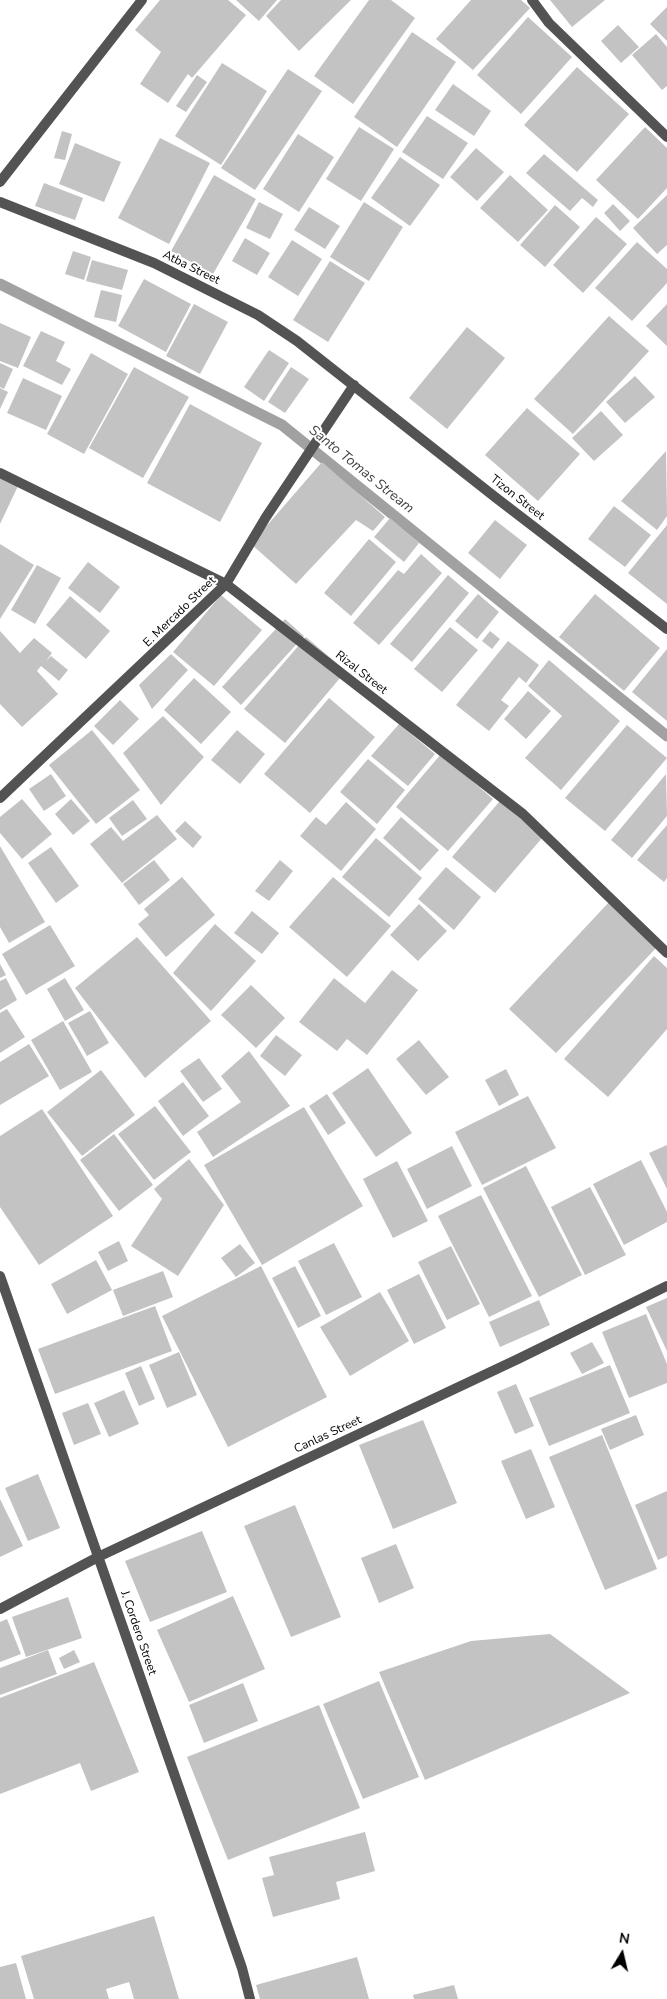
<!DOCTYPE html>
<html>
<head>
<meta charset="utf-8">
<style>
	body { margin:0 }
	#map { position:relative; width:667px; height:1999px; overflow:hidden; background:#fff; font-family:"Nunito Sans",sans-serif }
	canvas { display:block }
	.north { position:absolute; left:597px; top:1929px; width:50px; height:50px; -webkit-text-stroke:4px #fff; paint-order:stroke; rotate:9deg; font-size:14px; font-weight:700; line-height:20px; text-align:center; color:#000 }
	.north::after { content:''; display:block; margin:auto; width:18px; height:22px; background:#000; clip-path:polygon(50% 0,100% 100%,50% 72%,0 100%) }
</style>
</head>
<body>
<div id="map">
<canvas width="667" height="1999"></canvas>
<div class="north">N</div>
</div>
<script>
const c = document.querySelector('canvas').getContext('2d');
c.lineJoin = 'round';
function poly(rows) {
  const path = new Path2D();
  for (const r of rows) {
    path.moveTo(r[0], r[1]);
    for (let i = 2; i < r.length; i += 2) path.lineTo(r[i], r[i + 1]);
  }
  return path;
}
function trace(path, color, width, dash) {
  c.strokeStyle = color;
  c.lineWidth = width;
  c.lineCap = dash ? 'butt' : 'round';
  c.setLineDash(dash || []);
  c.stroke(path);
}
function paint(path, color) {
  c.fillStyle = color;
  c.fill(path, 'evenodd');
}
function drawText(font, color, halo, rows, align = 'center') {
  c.font = font + ' "Nunito Sans",sans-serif';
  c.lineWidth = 4;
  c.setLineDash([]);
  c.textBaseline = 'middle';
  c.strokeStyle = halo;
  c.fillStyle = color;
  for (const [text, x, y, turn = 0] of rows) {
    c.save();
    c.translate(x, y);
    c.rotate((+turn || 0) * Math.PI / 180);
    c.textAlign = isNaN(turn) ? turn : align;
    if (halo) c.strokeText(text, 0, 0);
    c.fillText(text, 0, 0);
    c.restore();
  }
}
trace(poly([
	[0,284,282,425,667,736]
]), '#a1a1a1', 11);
paint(poly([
	[160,0,228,0,246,15,192,78,188,74,168,103,140,84,161,52,135,30],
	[236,0,277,0,259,21],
	[281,0,351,0,299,51,266,16],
	[369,0,391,0,415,18,353,104,314,76],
	[471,0,521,0,530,8,473,70,436,39],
	[550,0,605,0,572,27],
	[667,7,667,41,650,24],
	[528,17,572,57,521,114,477,75],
	[618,25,639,47,621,63,601,41],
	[412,32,456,62,397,147,354,117],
	[656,34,667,47,667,86,662,90,632,55],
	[222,63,267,91,221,165,175,136],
	[577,67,629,114,577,172,524,125],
	[288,69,322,91,255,190,221,168],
	[197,75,207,82,186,112,176,106],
	[453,84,491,111,474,136,435,110],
	[427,116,468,143,443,179,402,152],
	[359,127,394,149,361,201,326,179],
	[645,127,667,148,667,188,638,219,596,180],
	[62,131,72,134,65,160,54,158],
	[298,134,334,157,299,212,263,189],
	[160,138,210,163,169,244,118,218],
	[75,143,121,162,104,202,59,184],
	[476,148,504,172,477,201,450,177],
	[544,154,598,200,593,207,582,198,570,211,526,173],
	[400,157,440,185,410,226,371,198],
	[214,175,256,199,213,274,171,251],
	[510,175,548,210,518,242,480,208],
	[44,183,83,198,75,220,35,206],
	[667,195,667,245,657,254,633,228],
	[259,202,283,214,270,239,246,228],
	[364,202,403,227,369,281,330,257],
	[613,204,630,221,620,231,604,213],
	[555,205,580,227,545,267,520,245],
	[309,207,340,226,325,249,294,230],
	[596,217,627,244,583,293,553,265],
	[245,238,270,253,257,275,232,261],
	[292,240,322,259,298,296,268,277],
	[637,242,667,269,667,283,632,321,595,288],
	[73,251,91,257,84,280,65,274],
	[92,260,128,270,122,290,86,281],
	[330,261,365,283,328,342,293,320],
	[144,279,191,304,166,352,118,326],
	[101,290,122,295,116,322,94,317],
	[194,304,228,322,200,374,166,356],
	[667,304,667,346,646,326],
	[609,316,649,351,573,434,534,399],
	[0,323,31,337,18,368,0,361],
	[467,327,505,358,447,429,409,398],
	[41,331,65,342,56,361,71,369,62,385,23,366],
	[269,350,289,363,264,401,244,387],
	[91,353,128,374,84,454,47,434],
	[0,363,13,369,4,389,0,387],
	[134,367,189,397,143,478,89,448],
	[291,367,309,379,285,413,268,402],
	[635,376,655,397,625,423,606,402],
	[23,378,62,396,46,430,7,413],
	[0,388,8,392,0,409],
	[190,404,262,443,220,522,147,483],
	[527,408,580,454,538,501,485,455],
	[601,411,623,435,594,461,572,438],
	[666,451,667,516,657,530,621,501],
	[322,462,385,517,373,531,356,520,296,584,251,544],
	[0,477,18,486,0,524],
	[614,506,651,535,625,567,588,539],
	[390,518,419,543,404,562,374,537],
	[495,520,527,545,500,579,468,553],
	[667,525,667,604,628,573],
	[369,539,396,562,351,616,324,593],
	[0,544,34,565,0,619],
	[421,554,442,573,379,645,353,623,398,570,404,574],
	[88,562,120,587,100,613,68,588],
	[37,565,61,578,35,624,11,610],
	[448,575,469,593,412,662,390,644],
	[478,594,499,612,477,639,455,621],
	[595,594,660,648,624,691,559,637],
	[221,595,262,630,214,686,173,652],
	[70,596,110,631,86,659,46,625],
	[285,619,304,636,241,705,222,687],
	[450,627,478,650,442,692,414,669],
	[0,631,20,653,34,638,52,653,46,661,51,656,68,670,59,681,41,666,37,671,58,694,22,727,0,704],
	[490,631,500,639,492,649,482,641],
	[306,637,346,671,285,743,244,709],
	[508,641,539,665,526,683,519,677,501,700,509,706,489,731,456,705],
	[667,649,667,721,632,692],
	[171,654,188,670,152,709,139,685],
	[549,660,620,721,561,790,525,758,562,716,528,686],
	[194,678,231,712,201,744,164,710],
	[528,691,551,711,526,739,504,719],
	[329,698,375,737,310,813,264,774],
	[120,700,139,719,113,745,94,726],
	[163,716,204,757,161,805,123,753],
	[399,724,435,754,408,786,371,756],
	[627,725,667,758,605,831,565,798],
	[92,730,140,790,96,824,49,765],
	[237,730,265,754,240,784,211,760],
	[441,754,493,799,448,851,396,807],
	[368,759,405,790,377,824,340,792],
	[51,774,66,796,44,811,29,789],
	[666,774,667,816,632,858,611,840],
	[505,795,548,831,495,893,452,857],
	[22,799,52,834,22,859,0,833,0,817],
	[71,799,90,821,73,835,55,814],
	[133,800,147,819,122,836,109,818],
	[346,802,376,829,341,871,300,836,316,817,326,825],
	[157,815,177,839,122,883,90,844,111,827,123,841],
	[401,817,439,850,420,871,383,838],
	[185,821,202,837,193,848,175,831],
	[667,825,667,878,664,882,637,860],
	[376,838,422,878,389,917,342,877],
	[0,846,45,922,9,943,0,927],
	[51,847,79,886,56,903,28,863],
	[154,860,170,880,139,905,123,884],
	[280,860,293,871,269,901,255,891],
	[446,867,481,897,454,930,418,899],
	[182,877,215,915,166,957,138,924,149,915,144,909],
	[333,877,391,926,347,977,289,927],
	[610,901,658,946,556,1053,509,1009],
	[419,904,447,931,418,961,390,935],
	[252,911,279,933,262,954,234,933],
	[215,924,256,961,211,1011,173,973],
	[50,925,75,966,26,995,2,954],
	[137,937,211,1021,145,1078,75,988],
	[654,956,667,968,667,1029,608,1097,564,1059],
	[0,964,6,975,0,978],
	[392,970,418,990,367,1055,347,1039,337,1051,299,1022,334,978,365,1003],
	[6,978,17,1000,0,1010,0,981],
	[65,978,84,1010,65,1021,47,989],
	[251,985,285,1018,256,1048,221,1015],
	[7,1009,25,1037,0,1053,0,1013],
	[90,1011,109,1043,87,1056,68,1023],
	[63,1021,92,1072,60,1090,31,1040],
	[276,1035,302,1055,285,1076,260,1056],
	[419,1040,449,1077,426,1095,396,1059],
	[29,1044,49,1076,0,1105,0,1062],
	[249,1051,290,1106,213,1157,197,1132,241,1102,221,1076],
	[199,1058,222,1089,203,1102,180,1071],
	[368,1068,412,1133,376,1157,332,1093],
	[506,1069,519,1095,499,1106,485,1080],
	[101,1070,135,1115,82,1156,47,1112],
	[183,1082,209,1116,183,1136,158,1101],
	[327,1094,346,1123,328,1135,309,1106],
	[528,1096,556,1148,482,1185,455,1132],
	[155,1106,191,1152,154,1180,118,1134],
	[304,1107,363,1206,262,1265,204,1165],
	[42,1109,113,1216,39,1265,0,1207,0,1136],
	[114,1134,153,1185,119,1211,80,1160],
	[667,1145,667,1189,649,1153],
	[452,1146,472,1186,427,1209,407,1169],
	[189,1159,224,1205,178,1276,131,1246,162,1199,154,1189],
	[641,1160,667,1212,667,1222,624,1245,593,1184],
	[397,1161,428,1221,393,1238,363,1179],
	[526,1166,582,1275,539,1297,483,1188],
	[590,1187,626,1255,585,1275,551,1207],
	[481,1195,532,1296,489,1317,438,1216],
	[119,1241,128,1261,108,1271,98,1252],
	[334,1243,362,1297,326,1315,298,1261],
	[240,1244,255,1263,236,1277,221,1258],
	[451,1246,480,1304,447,1320,418,1262],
	[96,1260,112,1290,67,1314,51,1284],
	[261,1266,327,1397,228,1447,162,1316],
	[295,1266,321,1316,298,1328,272,1278],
	[163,1271,173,1297,123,1316,113,1290],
	[419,1274,446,1328,414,1344,387,1290],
	[380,1292,409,1341,350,1376,320,1327],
	[667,1298,667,1351,646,1307],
	[539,1300,550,1325,500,1347,489,1322],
	[155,1306,172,1351,55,1394,38,1349],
	[646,1314,667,1364,667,1383,629,1398,602,1332],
	[592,1342,604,1363,582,1374,570,1353],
	[179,1352,197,1395,167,1408,149,1365],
	[610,1365,630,1413,549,1446,529,1398],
	[141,1366,155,1399,139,1406,125,1373],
	[516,1384,534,1426,515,1434,497,1392],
	[124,1390,139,1424,109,1437,94,1403],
	[88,1403,101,1434,74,1445,62,1413],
	[636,1415,644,1435,610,1450,601,1429],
	[423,1420,457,1503,393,1529,359,1445],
	[602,1435,657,1569,605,1590,549,1457],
	[531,1449,555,1507,526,1519,501,1461],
	[38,1474,60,1528,28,1541,5,1488],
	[667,1491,667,1556,658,1560,635,1505],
	[0,1499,23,1546,0,1557],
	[295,1505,341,1617,291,1637,244,1526],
	[202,1531,227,1592,150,1622,125,1561],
	[396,1544,414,1588,379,1603,361,1558],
	[233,1596,265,1669,189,1702,157,1630],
	[68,1597,82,1638,26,1657,12,1617],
	[7,1619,21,1654,0,1662,0,1622],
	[550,1634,630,1693,425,1780,379,1672,471,1641],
	[48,1650,57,1674,0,1695,0,1668],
	[74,1650,80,1662,64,1669,59,1658],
	[94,1662,139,1772,91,1791,80,1763,0,1794,0,1698],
	[379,1681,419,1777,363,1799,323,1704],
	[243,1683,258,1721,204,1743,189,1705],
	[319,1705,360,1808,228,1860,187,1757],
	[365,1832,375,1871,336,1882,340,1899,273,1917,262,1878,274,1875,269,1857],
	[154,1916,179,1999,134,1999,129,1982,106,1989,109,1999,34,1999,21,1956],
	[357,1957,369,1999,260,1999,256,1985],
	[16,1963,26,1999,0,1999,0,1967],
	[454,1985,458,1999,414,1999,413,1995]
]), '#c3c3c3');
trace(poly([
	[532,0,549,23,667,137],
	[0,182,142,0],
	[0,202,154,263,258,315,297,341,495,497,667,629],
	[0,798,226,584,266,517,354,385],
	[0,1276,242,1968,250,1999],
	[0,1609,98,1557,518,1359,667,1286]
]), '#535353', 10);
trace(poly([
	[0,473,226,584,523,814,667,953]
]), '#535353', 10);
drawText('12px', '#000', '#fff', [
	["Atba Street",191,268,26],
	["Tizon Street",517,498,38],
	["E. Mercado Street",180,612,-44],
	["Rizal Street",361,673,38],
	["Canlas Street",328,1435,-25],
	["J. Cordero Street",138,1633,71]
]);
drawText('italic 14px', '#424242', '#fff', [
	["Santo Tomas Stream",361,470,39]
]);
</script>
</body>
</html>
